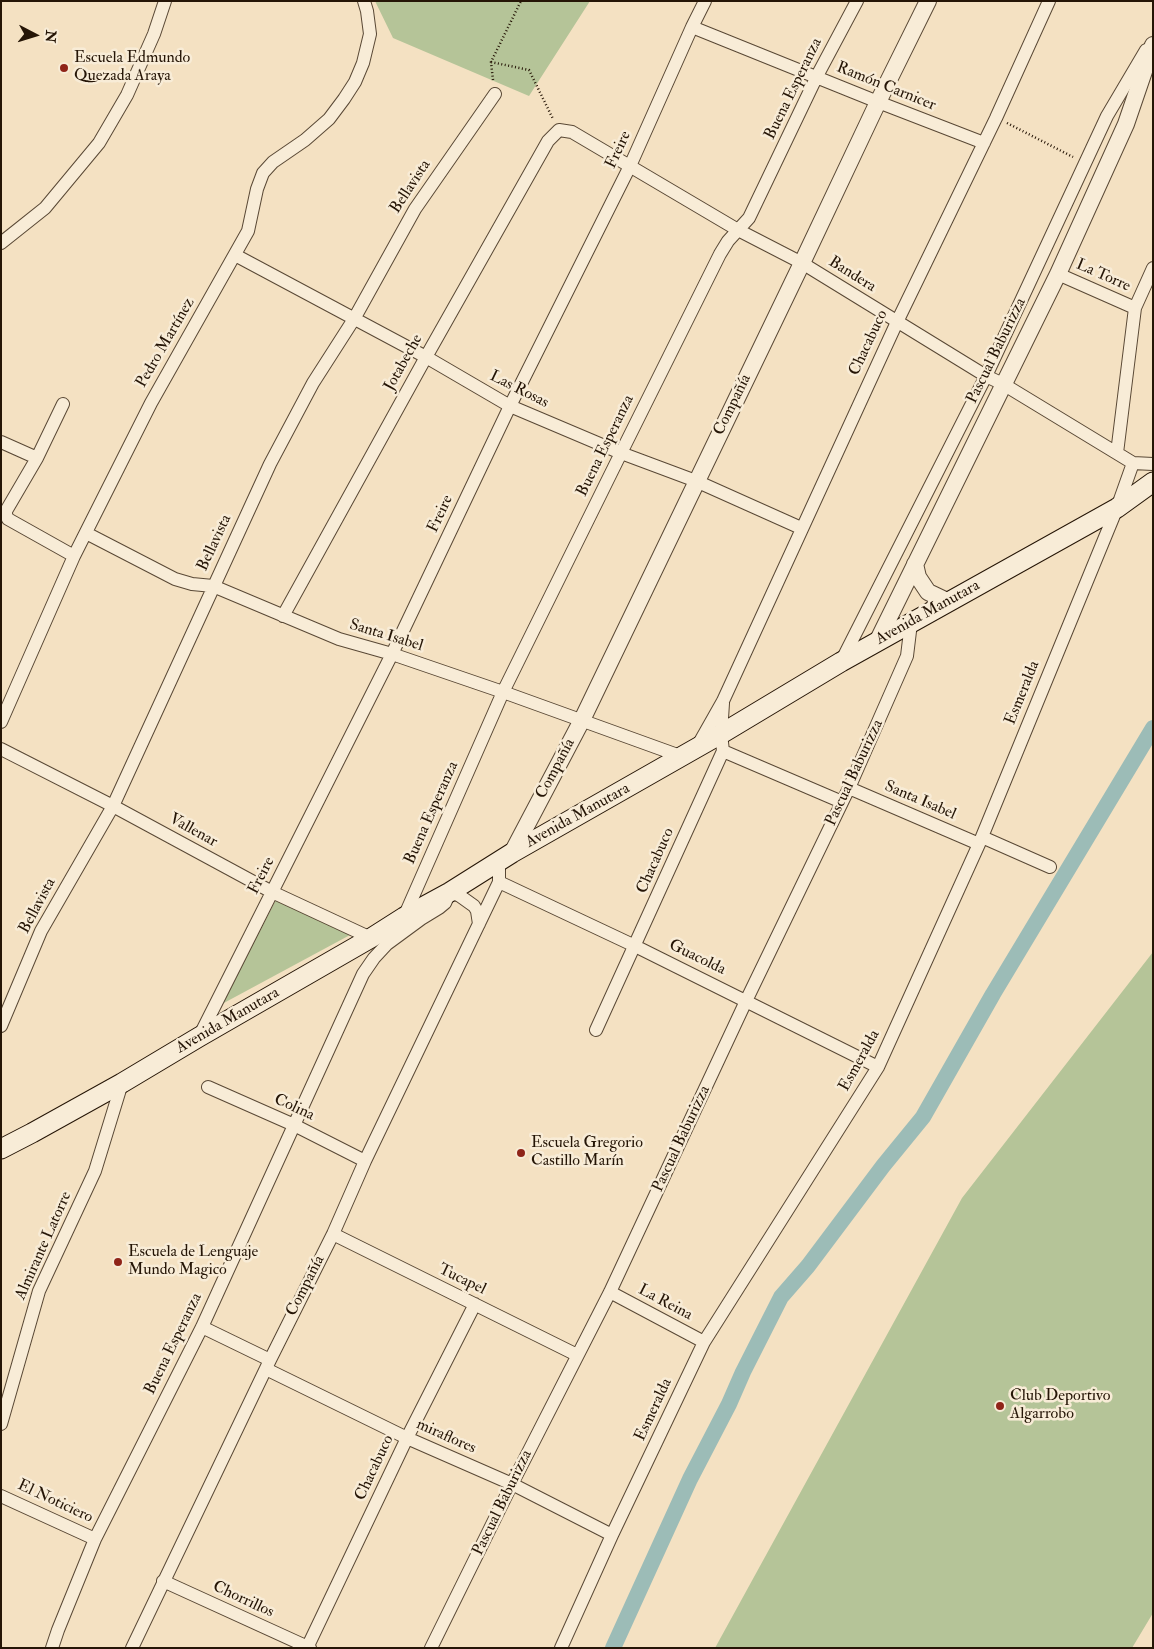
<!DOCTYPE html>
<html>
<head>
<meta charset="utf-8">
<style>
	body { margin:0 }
	#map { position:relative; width:1154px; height:1649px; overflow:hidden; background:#f4e1c2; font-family:"IM FELL Double Pica",serif }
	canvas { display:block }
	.frame { position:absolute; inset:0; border:2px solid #251506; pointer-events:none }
	.north { position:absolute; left:10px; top:10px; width:50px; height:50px; -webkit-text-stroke:4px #f8ecd7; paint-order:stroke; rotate:95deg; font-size:14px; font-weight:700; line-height:20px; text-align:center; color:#251506 }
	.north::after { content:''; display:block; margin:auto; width:18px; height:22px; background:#251506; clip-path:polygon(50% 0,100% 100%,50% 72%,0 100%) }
</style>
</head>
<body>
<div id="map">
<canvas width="1154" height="1649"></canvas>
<div class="frame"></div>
<div class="north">N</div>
</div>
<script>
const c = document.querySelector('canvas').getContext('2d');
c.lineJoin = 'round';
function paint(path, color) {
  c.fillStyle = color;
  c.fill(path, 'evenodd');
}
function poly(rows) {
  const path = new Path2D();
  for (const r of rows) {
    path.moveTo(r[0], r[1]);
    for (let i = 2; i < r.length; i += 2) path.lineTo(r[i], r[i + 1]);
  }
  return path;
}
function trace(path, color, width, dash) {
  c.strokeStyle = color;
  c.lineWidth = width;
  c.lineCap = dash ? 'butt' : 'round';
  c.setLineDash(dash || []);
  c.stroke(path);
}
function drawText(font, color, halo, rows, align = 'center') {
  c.font = font + ' "IM FELL Double Pica",serif';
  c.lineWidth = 5;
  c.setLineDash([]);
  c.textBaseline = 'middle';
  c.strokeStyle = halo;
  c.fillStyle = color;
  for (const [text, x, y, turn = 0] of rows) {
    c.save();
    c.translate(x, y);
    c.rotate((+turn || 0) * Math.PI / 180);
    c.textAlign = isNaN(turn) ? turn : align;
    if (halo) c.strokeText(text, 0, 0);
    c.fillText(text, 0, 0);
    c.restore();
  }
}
paint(poly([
	[375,1,590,1,529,96,393,38],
	[278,896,350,935,222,1004],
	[1153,952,1153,1613,1132,1648,715,1648,962,1198]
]), '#b5c498');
trace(poly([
	[613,1648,690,1479,729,1404,743,1372,781,1297,808,1266,883,1166,923,1117,993,994,1153,728]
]), '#9cbcb7', 16);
const minor = poly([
	[692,27,878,102,984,143],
	[1,243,45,208,99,143,127,95,154,34,165,1],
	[235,255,426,357,510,406,621,453,696,481,801,528],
	[1058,274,1135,308],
	[63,404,37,458,6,511,6,515,8,519,74,556],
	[1,442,37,458],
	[1117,453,1135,308,1153,268],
	[86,533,175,579,192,584,213,586,339,639,392,654,503,692,683,757],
	[283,616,426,357,548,141,559,130,572,132,738,230,802,263,986,376,1003,384,1133,463,1153,464],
	[841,662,986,376,1107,116,1146,50],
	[1,722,74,556,151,403,248,231,257,189,263,173,273,162,305,140,329,119,344,99,355,82,363,63,370,34,367,11,364,1],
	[697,747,723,701,897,322,996,118,1049,1],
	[1,749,113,806,272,892,371,938],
	[723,751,842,802],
	[849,788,979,844],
	[982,837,1050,867],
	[499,882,635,946,878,1067],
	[404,917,503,692,621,453,720,254,728,241,749,218,817,76,857,1],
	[1,1026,41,931,113,806,270,464,313,383,354,319,415,209,495,94],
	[596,1030,723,751,721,734,723,703],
	[199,1037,392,654,510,406,630,166,692,27,705,1],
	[208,1087,294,1125,365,1161],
	[333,1234,577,1355],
	[610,1292,704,1342],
	[202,1327,270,1360],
	[266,1369,407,1438,512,1484,612,1535],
	[1,1424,39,1291,95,1171,122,1083],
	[1,1496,95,1539],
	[163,1581,310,1648],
	[52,1648,58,1630,95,1539,202,1327,363,974,374,958,387,944,421,919,439,908,445,903,450,892,460,896,474,906,477,911,479,924],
	[132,1648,270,1360,333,1234,365,1161,499,882,499,861],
	[307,1648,407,1438,475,1304],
	[431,1648,512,1484,610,1292,746,1001,849,788,907,656,911,623],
	[561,1648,612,1535,704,1342,878,1067,979,844,1117,508,1133,463]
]);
const tertiary = poly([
	[915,564,918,577,928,592,949,602],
	[877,642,1058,274,1126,124,1153,45],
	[512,853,582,720,802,263,878,102,928,1]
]);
const secondary = poly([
	[1,1149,32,1133,122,1083,199,1037,371,938,404,917,450,892,512,853,721,734,841,662,1117,508,1153,482]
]);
trace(minor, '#594835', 14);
trace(tertiary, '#594835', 18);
trace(secondary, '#251506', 21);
trace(poly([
	[491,62,529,70,553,119],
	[493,80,491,62,521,1],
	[1007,123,1073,157]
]), '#251506', 2.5, [1, 2.5]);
trace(minor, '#f8ecd7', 12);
trace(tertiary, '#f8ecd7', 16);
trace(secondary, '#f8ecd7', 19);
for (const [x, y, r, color] of [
	[64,68,5,"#8f2418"],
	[521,1153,5,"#8f2418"],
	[118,1262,5,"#8f2418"],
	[1000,1406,5,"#8f2418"]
]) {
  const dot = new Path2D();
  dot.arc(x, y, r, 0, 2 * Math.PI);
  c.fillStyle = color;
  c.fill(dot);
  trace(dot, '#f8ecd7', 2);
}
drawText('16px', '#251506', '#f8ecd7', [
	["Escuela Edmundo",74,59],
	["Quezada Araya",74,77],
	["Escuela Gregorio",531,1144],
	["Castillo Marín",531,1162],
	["Escuela de Lenguaje",128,1253],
	["Mundo Magico",128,1271],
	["Club Deportivo",1010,1397],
	["Algarrobo",1010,1415]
], 'left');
drawText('16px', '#251506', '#f8ecd7', [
	["Ramón Carnicer",886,87,22],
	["Buena Esperanza",794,89,-64],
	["Freire",619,150,-65],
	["Bellavista",411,187,-57],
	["Bandera",852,275,32],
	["La Torre",1103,276,24],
	["Pedro Martínez",166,343,-60],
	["Chacabuco",869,343,-65],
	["Pascual Baburizza",997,351,-64],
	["Jotabeche",404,363,-61],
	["Las Rosas",519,390,27],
	["Compañía",733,405,-64],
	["Buena Esperanza",606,446,-64],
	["Freire",441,514,-65],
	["Bellavista",215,543,-65],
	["Avenida Manutara",928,613,-29],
	["Santa Isabel",386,636,17],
	["Esmeralda",1023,693,-68],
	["Compañía",556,769,-62],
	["Pascual Baburizza",855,773,-65],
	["Santa Isabel",920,801,23],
	["Buena Esperanza",432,813,-66],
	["Avenida Manutara",578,816,-29],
	["Vallenar",193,831,29],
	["Chacabuco",656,861,-66],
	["Freire",262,876,-63],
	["Bellavista",38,906,-62],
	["Guacolda",697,958,26],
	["Avenida Manutara",228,1021,-30],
	["Esmeralda",860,1061,-61],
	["Colina",294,1108,25],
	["Pascual Baburizza",682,1139,-65],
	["Almirante Latorre",44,1246,-66],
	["Tucapel",462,1280,26],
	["Compañía",306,1286,-63],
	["La Reina",665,1303,28],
	["Buena Esperanza",174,1344,-64],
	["Esmeralda",654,1410,-65],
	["miraflores",446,1437,24],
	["Chacabuco",375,1468,-65],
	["El Noticiero",55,1502,25],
	["Pascual Baburizza",503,1503,-64],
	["Chorrillos",243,1600,25]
]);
</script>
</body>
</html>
